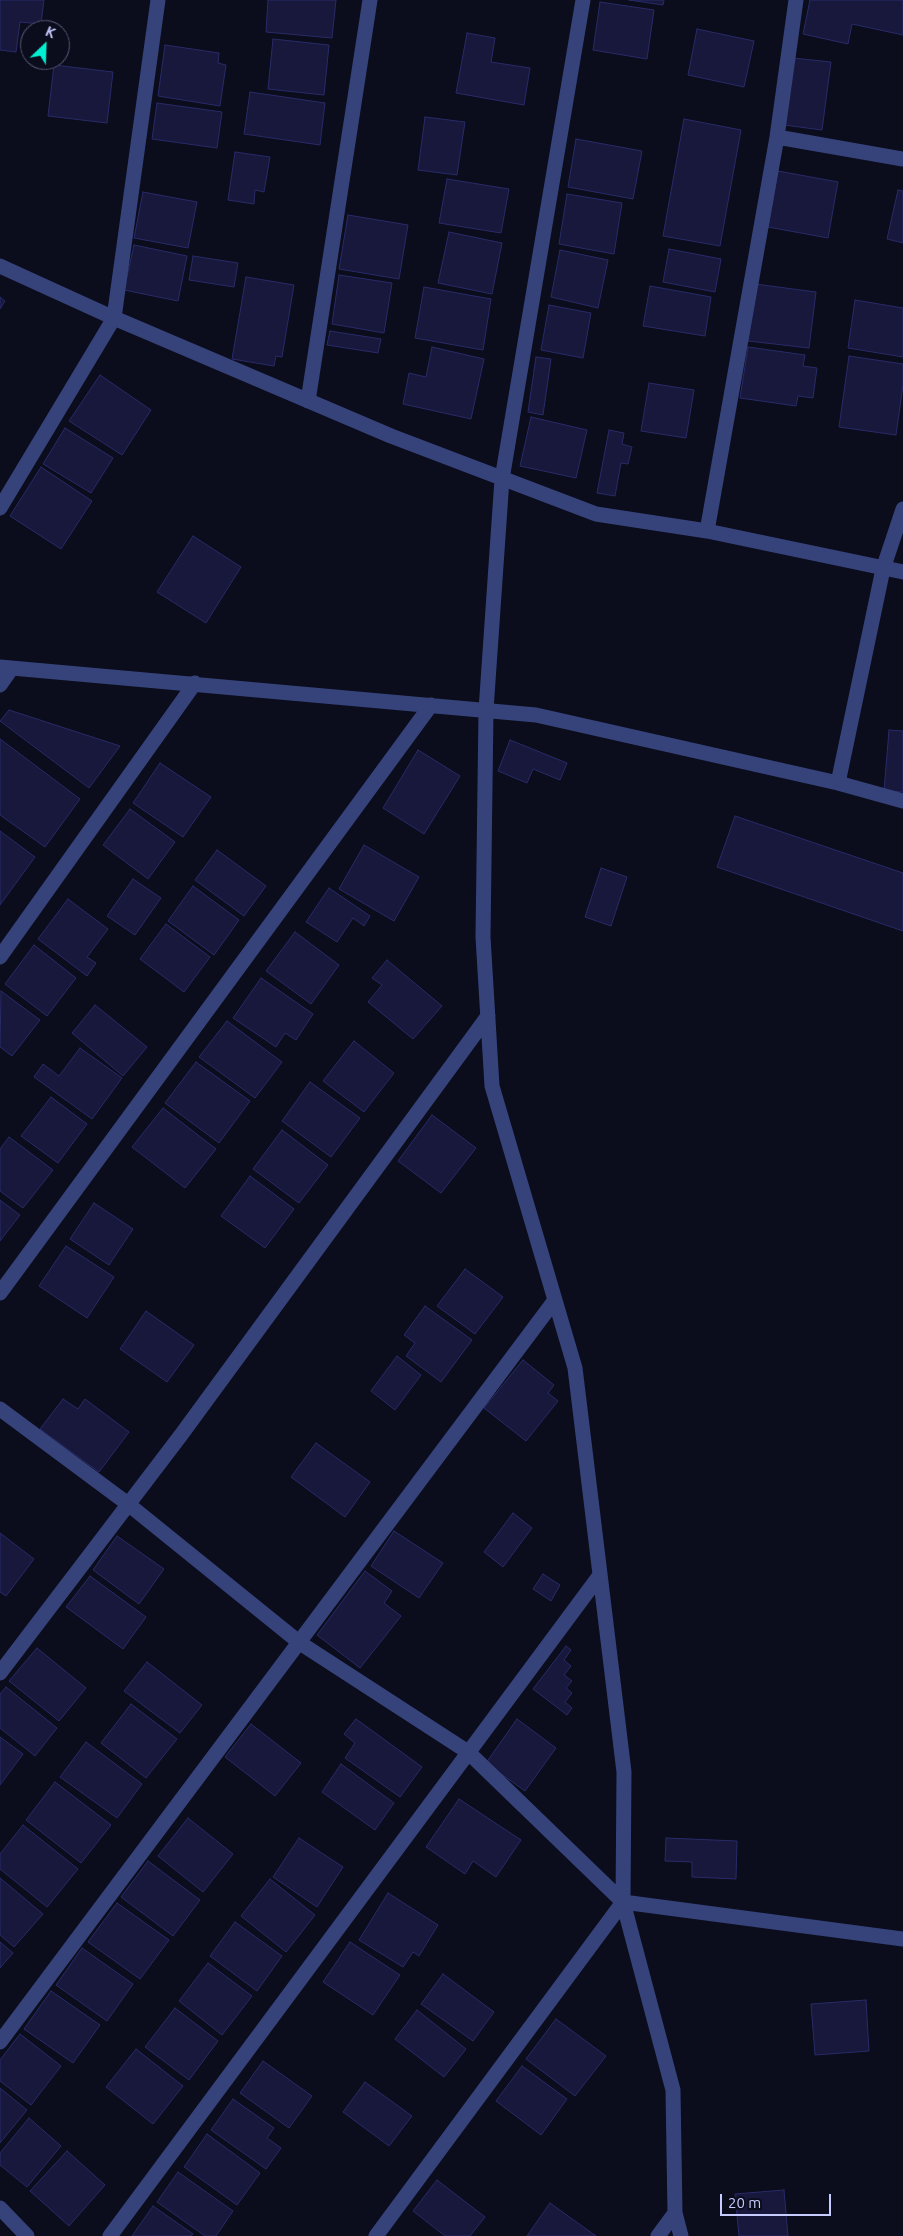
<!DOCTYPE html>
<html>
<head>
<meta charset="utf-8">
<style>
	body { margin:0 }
	#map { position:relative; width:903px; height:2236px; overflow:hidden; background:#0b0c1c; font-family:Ubuntu,sans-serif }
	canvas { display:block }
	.north { position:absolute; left:20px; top:20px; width:50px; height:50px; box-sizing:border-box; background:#0b0c1c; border:1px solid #565977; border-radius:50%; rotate:24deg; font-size:14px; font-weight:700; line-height:20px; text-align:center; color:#c6ccff }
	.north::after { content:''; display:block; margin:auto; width:18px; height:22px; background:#01f0d1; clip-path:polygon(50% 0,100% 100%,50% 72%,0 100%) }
	.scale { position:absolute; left:720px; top:2194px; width:111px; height:22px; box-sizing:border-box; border:2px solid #c6ccff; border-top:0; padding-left:6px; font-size:15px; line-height:18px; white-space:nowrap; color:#c6ccff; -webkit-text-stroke:4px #0b0c1c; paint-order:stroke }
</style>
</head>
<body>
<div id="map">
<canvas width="903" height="2236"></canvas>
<div class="north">K</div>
<div class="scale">20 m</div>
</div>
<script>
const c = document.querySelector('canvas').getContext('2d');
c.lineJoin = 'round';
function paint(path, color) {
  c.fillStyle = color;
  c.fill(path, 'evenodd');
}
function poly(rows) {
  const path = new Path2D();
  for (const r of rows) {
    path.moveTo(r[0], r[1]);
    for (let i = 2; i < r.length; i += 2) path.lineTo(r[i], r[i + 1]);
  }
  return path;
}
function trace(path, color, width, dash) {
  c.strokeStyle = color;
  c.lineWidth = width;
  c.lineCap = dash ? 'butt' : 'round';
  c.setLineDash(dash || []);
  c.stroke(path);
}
const building = poly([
	[0,0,44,0,41,24,20,22,16,52,0,50,0,0],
	[268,0,336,0,332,38,266,32,268,0],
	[629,0,664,0,663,5,629,0],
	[810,0,903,0,903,35,852,24,848,44,803,34,810,0],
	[600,2,654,10,647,59,593,50,600,2],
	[697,29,754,41,744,87,688,75,697,29],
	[467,33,495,38,491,62,530,68,524,105,456,93,467,33],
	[273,39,329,45,324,95,268,89,273,39],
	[165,45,219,53,218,63,226,65,220,106,158,96,165,45],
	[793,58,831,62,822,130,784,125,793,58],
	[54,65,113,72,107,123,48,116,54,65],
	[250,92,325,103,320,145,244,134,250,92],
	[157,103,222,112,217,148,152,139,157,103],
	[425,117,465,122,457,175,418,170,425,117],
	[684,119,741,130,720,246,663,236,684,119],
	[576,139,642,151,633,199,568,187,576,139],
	[235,152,270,157,264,192,255,190,254,204,228,200,235,152],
	[778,171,838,182,828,238,768,227,778,171],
	[447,179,509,189,501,233,439,223,447,179],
	[898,190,903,191,903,243,887,239,898,190],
	[143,192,197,202,188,248,134,238,143,192],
	[567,194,622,203,614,254,559,244,567,194],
	[348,215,408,225,399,279,339,269,348,215],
	[449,232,502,243,492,294,438,283,449,232],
	[134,245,187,256,178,301,124,290,134,245],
	[669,249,721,259,715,292,663,282,669,249],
	[560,250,608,260,598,308,551,297,560,250],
	[193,256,238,263,234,287,189,280,193,256],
	[339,275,392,283,384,333,332,324,339,275],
	[246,277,294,285,282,357,276,356,274,366,232,359,246,277],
	[755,284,816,292,809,348,748,341,755,284],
	[650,286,711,297,705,336,643,326,650,286],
	[424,287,491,299,483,350,415,338,424,287],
	[0,297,5,301,0,309,0,297],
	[855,300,903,308,903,357,848,348,855,300],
	[549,305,591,313,583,358,541,350,549,305],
	[330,331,381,339,378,353,327,345,330,331],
	[432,347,484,359,471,419,403,404,409,373,426,377,432,347],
	[748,347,805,355,803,366,817,368,813,398,798,396,796,406,740,398,748,347],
	[849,356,903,364,903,385,896,435,839,427,849,356],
	[536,357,551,359,543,415,528,412,536,357],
	[100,375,151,410,122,455,69,421,100,375],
	[649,383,694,390,686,438,641,431,649,383],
	[531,417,587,430,576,478,520,466,531,417],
	[65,428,113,458,91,493,43,464,65,428],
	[609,430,624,433,622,444,632,447,628,464,621,463,615,496,597,493,609,430],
	[41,467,92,501,61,549,10,516,41,467],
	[193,536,241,567,206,623,157,592,193,536],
	[9,710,120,746,89,788,0,721,9,710],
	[889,730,903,731,903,792,884,791,889,730],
	[0,739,80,799,45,847,0,815,0,739],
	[510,740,567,763,560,780,533,769,527,783,498,771,510,740],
	[418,750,460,776,424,834,383,808,418,750],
	[160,763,211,797,183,837,133,803,160,763],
	[130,809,175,842,148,879,103,845,130,809],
	[735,816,903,873,903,931,717,867,735,816],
	[0,831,35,857,0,905,0,831],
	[364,845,419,877,394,921,339,889,364,845],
	[217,850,266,886,244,916,195,880,217,850],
	[601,868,627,877,611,926,585,917,601,868],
	[133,879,161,898,135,935,107,916,133,879],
	[193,886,239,920,214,955,168,921,193,886],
	[329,888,370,916,364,926,353,918,337,942,306,922,329,888],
	[68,899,108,929,87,957,96,963,87,976,38,939,68,899],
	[166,924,210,957,184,992,140,959,166,924],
	[295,932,339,965,311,1004,266,971,295,932],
	[34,945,76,978,47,1016,5,984,34,945],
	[387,960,442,1006,413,1039,368,1002,382,985,372,978,387,960],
	[261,978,313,1014,296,1040,285,1033,276,1047,233,1018,261,978],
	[1,991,40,1020,12,1056,0,1047,1,991],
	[95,1005,147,1047,123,1076,72,1033,95,1005],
	[227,1021,282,1062,255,1098,199,1057,227,1021],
	[354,1041,394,1073,364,1112,323,1081,354,1041],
	[80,1048,122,1078,92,1119,34,1077,43,1064,59,1076,80,1048],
	[196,1062,250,1101,219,1143,165,1103,196,1062],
	[310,1082,360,1118,331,1157,282,1121,310,1082],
	[51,1097,87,1124,58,1163,21,1136,51,1097],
	[163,1108,216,1149,185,1188,132,1147,163,1108],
	[432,1115,476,1148,441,1193,398,1161,432,1115],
	[282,1130,328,1165,299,1203,253,1169,282,1130],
	[9,1137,53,1170,23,1208,0,1191,0,1149,9,1137],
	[250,1176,294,1209,265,1248,221,1216,250,1176],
	[0,1200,20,1215,0,1241,0,1200],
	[94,1203,133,1229,109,1265,70,1239,94,1203],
	[66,1246,114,1277,87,1318,39,1286,66,1246],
	[465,1269,503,1297,475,1334,437,1306,465,1269],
	[425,1306,472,1340,441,1382,406,1356,415,1343,404,1335,425,1306],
	[146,1311,194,1345,167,1382,120,1349,146,1311],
	[397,1356,421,1375,395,1410,371,1391,397,1356],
	[523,1360,554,1385,548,1393,558,1401,526,1441,484,1408,523,1360],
	[63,1399,78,1409,85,1399,129,1432,99,1472,40,1429,63,1399],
	[316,1443,370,1482,345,1517,291,1477,316,1443],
	[513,1513,532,1528,503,1567,484,1552,513,1513],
	[394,1531,443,1563,419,1598,371,1566,394,1531],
	[0,1533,34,1559,6,1596,0,1592,0,1533],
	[117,1536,164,1569,139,1604,93,1570,117,1536],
	[365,1571,392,1591,384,1603,401,1616,360,1668,317,1635,365,1571],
	[543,1574,560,1585,551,1601,533,1589,543,1574],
	[90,1576,146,1617,123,1649,66,1607,90,1576],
	[566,1646,571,1650,564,1660,571,1666,564,1675,572,1681,566,1688,572,1693,565,1702,572,1708,567,1715,533,1689,566,1646],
	[37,1648,86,1688,59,1721,9,1681,37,1648],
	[147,1662,202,1705,180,1733,124,1691,147,1662],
	[6,1687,57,1728,35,1756,0,1728,0,1694,6,1687],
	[131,1704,177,1739,146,1778,101,1743,131,1704],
	[356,1719,422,1767,400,1797,345,1758,355,1743,344,1734,356,1719],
	[517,1719,556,1748,525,1791,486,1763,517,1719],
	[251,1724,301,1763,275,1796,225,1757,251,1724],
	[0,1737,23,1754,0,1785,0,1737],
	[86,1742,142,1784,117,1818,60,1777,86,1742],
	[341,1764,394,1803,375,1830,322,1792,341,1764],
	[55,1782,111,1825,81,1863,26,1820,55,1782],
	[459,1799,521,1840,496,1877,473,1861,465,1874,426,1847,459,1799],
	[188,1818,233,1854,203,1892,158,1856,188,1818],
	[23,1825,78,1869,47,1907,0,1869,0,1854,23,1825],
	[299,1838,343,1867,317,1907,273,1877,299,1838],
	[666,1838,737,1841,736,1879,692,1877,692,1862,665,1861,666,1838],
	[148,1861,200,1900,173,1936,121,1897,148,1861],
	[0,1878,43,1914,14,1947,0,1935,0,1878],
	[270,1879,315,1915,286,1952,241,1916,270,1879],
	[388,1893,438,1925,419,1956,413,1952,403,1967,359,1940,388,1893],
	[117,1903,169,1940,140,1979,88,1942,117,1903],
	[235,1922,282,1956,257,1991,210,1956,235,1922],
	[0,1942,13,1953,0,1968,0,1942],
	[350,1942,400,1975,373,2015,323,1982,350,1942],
	[82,1948,133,1984,107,2021,56,1985,82,1948],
	[208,1963,252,1996,222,2035,179,2001,208,1963],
	[443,1974,494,2012,473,2041,421,2004,443,1974],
	[51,1991,100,2025,73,2063,24,2029,51,1991],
	[866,2000,869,2051,815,2055,811,2004,866,2000],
	[175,2008,218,2041,189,2080,145,2047,175,2008],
	[417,2010,466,2049,444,2077,395,2039,417,2010],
	[556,2019,606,2056,575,2096,526,2059,556,2019],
	[20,2034,61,2066,31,2105,0,2081,0,2060,20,2034],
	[136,2049,183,2086,153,2124,106,2087,136,2049],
	[263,2061,312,2096,289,2128,240,2093,263,2061],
	[522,2066,567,2099,541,2135,496,2101,522,2066],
	[365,2082,412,2116,389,2146,343,2112,365,2082],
	[0,2088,27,2110,0,2143,0,2088],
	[233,2099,274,2128,267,2138,281,2148,266,2169,211,2130,233,2099],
	[29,2118,61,2146,27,2187,0,2165,0,2153,29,2118],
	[207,2134,260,2173,237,2205,184,2167,207,2134],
	[67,2151,105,2185,69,2226,30,2191,67,2151],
	[178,2172,233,2211,216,2236,205,2236,157,2202,178,2172],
	[437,2180,485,2217,470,2236,445,2236,413,2211,437,2180],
	[784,2190,788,2236,739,2236,735,2194,784,2190],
	[550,2203,596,2236,527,2236,550,2203],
	[153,2206,193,2234,191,2236,132,2236,153,2206]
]);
paint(building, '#17183c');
trace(building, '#292b68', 1);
trace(poly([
	[583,0,502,479,486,710,483,937,492,1086,575,1368,624,1772,623,1902],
	[777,137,903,159],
	[0,266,114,318,391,436,596,514,707,531,903,572],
	[308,401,370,0],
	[0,508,114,318,158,0],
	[707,531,777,137,796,0],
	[0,667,536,715,838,783,903,801],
	[0,685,12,668],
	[838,783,883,569,903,509],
	[0,957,195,683],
	[0,1293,431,705],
	[0,1409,128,1504,300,1643,468,1752,623,1902,903,1939],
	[0,1673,181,1435,488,1016],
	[0,2042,555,1300],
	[0,2208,27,2236],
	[110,2236,600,1575],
	[376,2236,623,1902,673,2090,675,2213,681,2236],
	[658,2236,675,2213]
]), '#36437b', 15);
</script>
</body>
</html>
